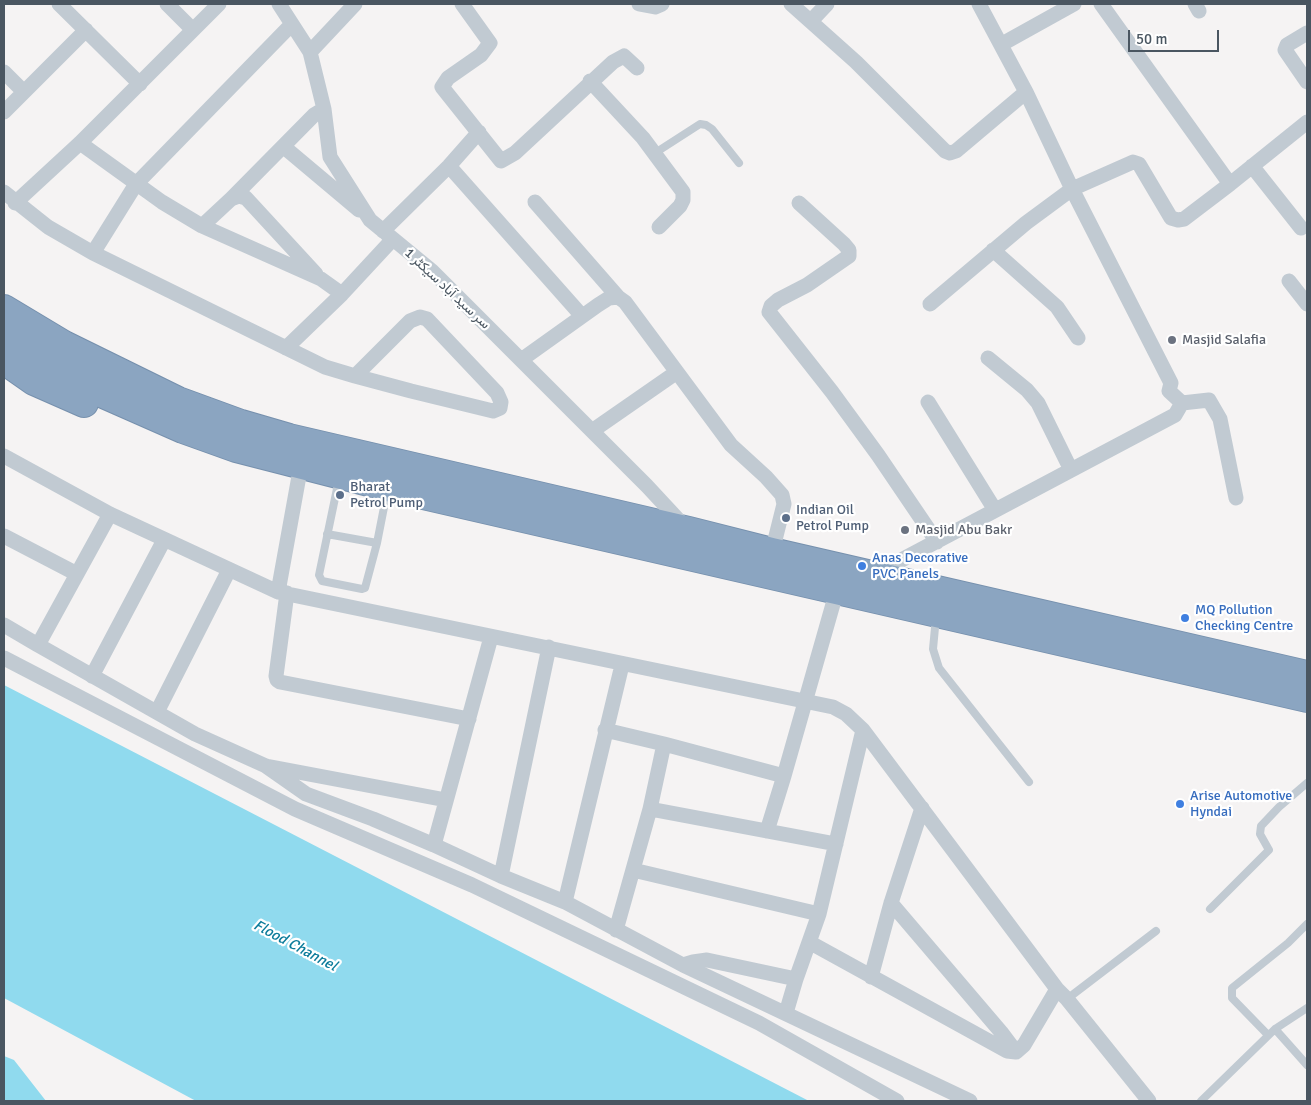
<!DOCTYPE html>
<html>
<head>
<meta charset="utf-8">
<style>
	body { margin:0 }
	#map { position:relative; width:1311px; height:1105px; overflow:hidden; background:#f5f3f3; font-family:Signika,sans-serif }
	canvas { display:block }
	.frame { position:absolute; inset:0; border:5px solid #4a5661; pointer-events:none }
	.scale { position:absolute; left:1128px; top:30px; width:91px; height:22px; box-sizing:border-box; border:2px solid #4a5661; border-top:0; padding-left:6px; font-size:15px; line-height:18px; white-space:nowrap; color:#4a5661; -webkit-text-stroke:4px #fff; paint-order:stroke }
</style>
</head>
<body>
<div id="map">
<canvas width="1311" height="1105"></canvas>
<div class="frame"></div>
<div class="scale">50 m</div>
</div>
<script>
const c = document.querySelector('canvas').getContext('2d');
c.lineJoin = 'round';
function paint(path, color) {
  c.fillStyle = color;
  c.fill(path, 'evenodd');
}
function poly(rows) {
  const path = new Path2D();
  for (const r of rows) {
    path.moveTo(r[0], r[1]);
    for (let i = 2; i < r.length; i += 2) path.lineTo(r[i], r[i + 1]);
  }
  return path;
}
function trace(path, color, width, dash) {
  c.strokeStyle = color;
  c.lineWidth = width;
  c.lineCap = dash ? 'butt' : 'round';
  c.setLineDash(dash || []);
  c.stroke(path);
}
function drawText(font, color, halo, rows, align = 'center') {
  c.font = font + ' Signika,Vazirmatn,sans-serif';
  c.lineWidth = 4.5;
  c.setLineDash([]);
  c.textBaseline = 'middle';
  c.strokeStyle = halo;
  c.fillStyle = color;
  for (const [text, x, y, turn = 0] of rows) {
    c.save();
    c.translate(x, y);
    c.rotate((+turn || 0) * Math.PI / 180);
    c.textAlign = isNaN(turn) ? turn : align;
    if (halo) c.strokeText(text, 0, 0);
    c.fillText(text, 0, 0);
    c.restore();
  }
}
paint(poly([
	[4,685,809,1101,196,1101,4,998],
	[4,1056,14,1060,46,1101,4,1101]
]), '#90daee');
const highway = poly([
	[4,309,64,345,178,401,241,424,289,438,689,531,772,552,1307,675],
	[4,338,62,373,99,392,183,429,236,448,388,487,1307,698],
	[4,360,34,381,84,403]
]);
trace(highway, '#7690ad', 30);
trace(poly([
	[655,153,700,124,706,125,712,129,739,163],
	[339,479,319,575,322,581,362,589,365,588,377,543,387,492],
	[327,534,377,543],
	[936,617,933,649,939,668,1029,782],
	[1210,909,1269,850,1260,834,1261,826,1279,807,1307,783],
	[1067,999,1156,931],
	[1275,1029,1307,1065],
	[1268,1035,1232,998,1232,988,1288,943,1307,924],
	[1201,1101,1275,1029,1307,1008]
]), '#c1cad2', 8);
trace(poly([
	[59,4,140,84],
	[167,4,193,30],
	[279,4,310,52,324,109,330,157,370,220,432,271,647,486,686,528],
	[462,4,490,43,481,55,448,78,442,87,501,161,515,153,613,62,624,56,637,68],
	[639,4,655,7,662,4],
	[791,4,856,62,945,151,950,153,956,151,1026,92],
	[979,4,1026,92,1072,189,1171,383,1169,391,1182,403,1209,400,1220,419,1236,498],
	[1101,4,1230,184],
	[1195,4,1199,11],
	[811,21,827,4],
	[1307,33,1287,45,1285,50,1307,82],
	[1002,44,1074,4],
	[310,52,355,4],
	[4,72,24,92],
	[590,81,643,138,683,192,683,200,680,206,659,227],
	[4,112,86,30],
	[80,143,162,202,202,226,321,279,342,294],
	[284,147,359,210],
	[449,166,582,316],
	[1252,166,1301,228],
	[4,192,48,227,93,253,325,367,355,376,411,391,493,411,500,408,501,402,497,393,427,319,420,317,410,321,355,376],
	[231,199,314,115,324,109],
	[535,202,618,297],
	[15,203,80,143,219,4],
	[799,203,844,244,849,250,849,256,807,285,778,300,771,306,769,312,832,392,878,455,937,542],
	[202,226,231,199,239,196,246,198,316,274],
	[383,231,449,166,479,132],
	[993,250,1057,307,1078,338],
	[93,253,136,184,292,24],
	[1289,281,1307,304],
	[930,304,1026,223,1072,189,1133,162,1139,164,1171,218,1178,220,1184,219,1230,184,1307,122],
	[286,348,342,294,393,239],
	[988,358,1027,390,1038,403,1071,470],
	[521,360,598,305,609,298,618,297,625,302,731,445,766,477,782,495,784,504,772,552],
	[928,402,995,510],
	[592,431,677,372],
	[4,456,110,514,278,592,833,707,846,714,863,730,1057,989,1067,999,1149,1101],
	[4,536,77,574],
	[875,574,1175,415,1182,403],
	[278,592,301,465],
	[287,593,276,676,277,680,280,682,469,719],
	[4,625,38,645,110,514],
	[38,645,195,734,266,766,446,800],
	[4,658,295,809,472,885,759,1023,897,1101],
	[92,676,164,540],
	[157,712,229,570],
	[605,730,664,744,784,776],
	[266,766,306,794,373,819,434,845,501,876,565,902,683,965,970,1101],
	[650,809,836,844],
	[767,831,784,776,837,590],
	[434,845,491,637],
	[633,870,819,914],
	[501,876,549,647],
	[565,902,622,665],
	[891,903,1001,1032,1016,1052],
	[616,930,650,809,664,744],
	[809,942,1007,1051,1016,1052,1024,1045,1057,989],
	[683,965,693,962,707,960,796,979],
	[871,977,891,903,922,808],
	[786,1013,796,979,819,914,863,730]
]), '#c1cad2', 15);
trace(highway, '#8ba5c1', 28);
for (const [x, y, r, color] of [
	[1172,340,5,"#6b7280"],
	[340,495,5,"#5c6f8a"],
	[786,518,5,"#5c6f8a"],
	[905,530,5,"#6b7280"],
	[862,566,5,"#3f7fe0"],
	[1185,618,5,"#3f7fe0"],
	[1180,804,5,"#3f7fe0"]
]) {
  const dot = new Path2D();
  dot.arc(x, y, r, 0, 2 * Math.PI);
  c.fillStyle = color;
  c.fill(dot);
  trace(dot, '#fff', 2);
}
drawText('14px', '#4a5661', '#fff', [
	["سر سید آباد سیکٹر 1",447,289,43]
]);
drawText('14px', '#5b616d', '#fff', [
	["Masjid Salafia",1182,340],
	["Masjid Abu Bakr",915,530]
], 'left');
drawText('14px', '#4e5e75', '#fff', [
	["Bharat",350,487],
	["Petrol Pump",350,503],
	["Indian Oil",796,510],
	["Petrol Pump",796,526]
], 'left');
drawText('14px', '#366cbe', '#fff', [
	["Anas Decorative",872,558],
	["PVC Panels",872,574],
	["MQ Pollution",1195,610],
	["Checking Centre",1195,626],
	["Arise Automotive",1190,796],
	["Hyndai",1190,812]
], 'left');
drawText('italic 15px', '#0c7c9b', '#fff', [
	["Flood Channel",295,946,28]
]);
</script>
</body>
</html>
